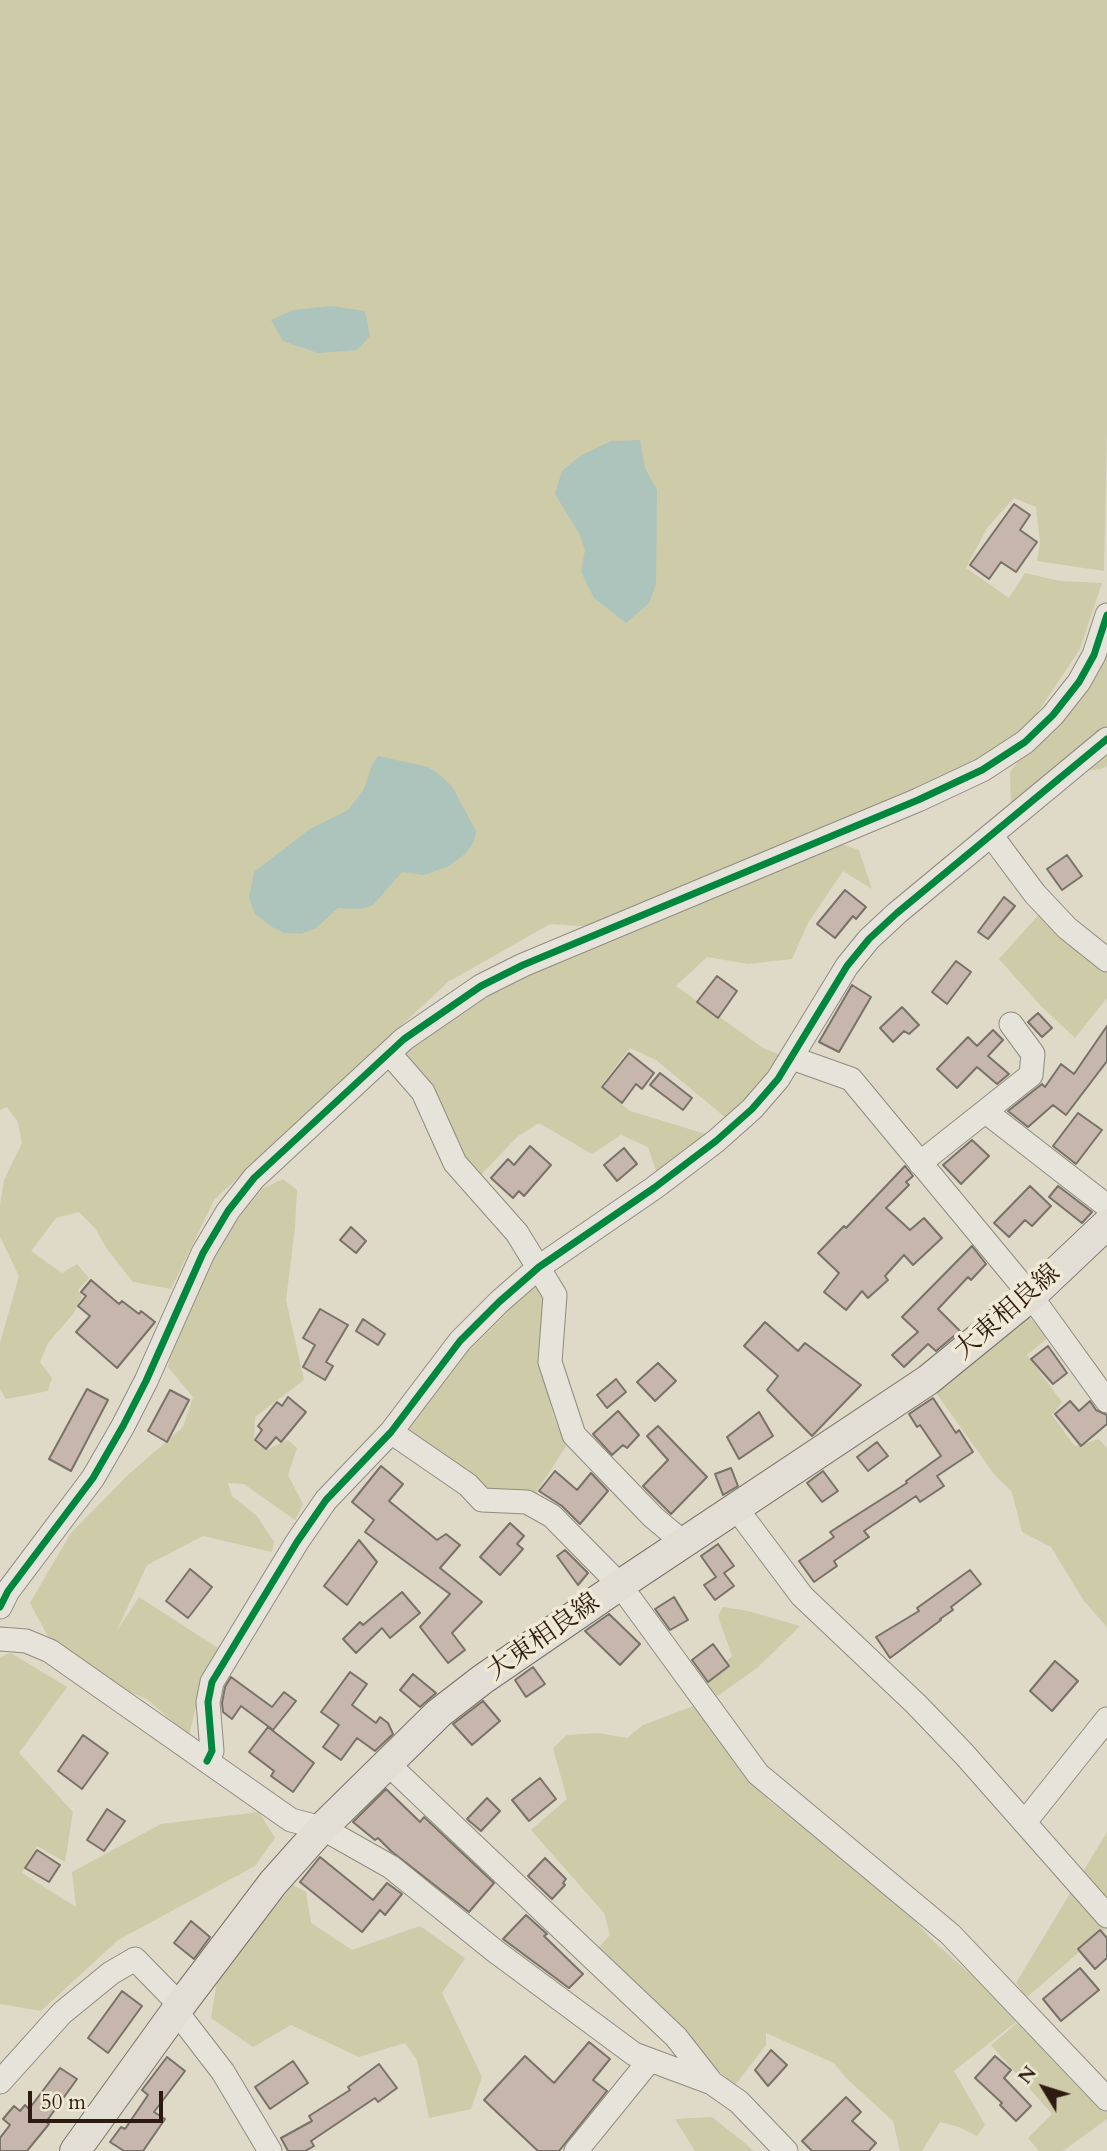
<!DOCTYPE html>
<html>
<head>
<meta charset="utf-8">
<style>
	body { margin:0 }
	#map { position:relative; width:1107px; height:2151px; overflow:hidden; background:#dfd9c8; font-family:Cardo,serif }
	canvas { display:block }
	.north { position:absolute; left:1009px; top:2053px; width:70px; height:70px; -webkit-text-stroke:5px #f0e9d5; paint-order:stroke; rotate:308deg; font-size:19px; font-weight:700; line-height:28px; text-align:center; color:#2d1b12 }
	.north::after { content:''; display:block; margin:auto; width:24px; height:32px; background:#2d1b12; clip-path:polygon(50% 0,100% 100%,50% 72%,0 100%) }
	.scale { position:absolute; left:28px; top:2091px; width:135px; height:32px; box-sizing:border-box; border:4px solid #2d1b12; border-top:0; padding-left:9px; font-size:21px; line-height:24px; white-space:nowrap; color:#2d1b12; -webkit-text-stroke:5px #f0e9d5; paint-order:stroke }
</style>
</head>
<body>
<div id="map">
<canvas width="1107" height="2151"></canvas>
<div class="north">N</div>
<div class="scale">50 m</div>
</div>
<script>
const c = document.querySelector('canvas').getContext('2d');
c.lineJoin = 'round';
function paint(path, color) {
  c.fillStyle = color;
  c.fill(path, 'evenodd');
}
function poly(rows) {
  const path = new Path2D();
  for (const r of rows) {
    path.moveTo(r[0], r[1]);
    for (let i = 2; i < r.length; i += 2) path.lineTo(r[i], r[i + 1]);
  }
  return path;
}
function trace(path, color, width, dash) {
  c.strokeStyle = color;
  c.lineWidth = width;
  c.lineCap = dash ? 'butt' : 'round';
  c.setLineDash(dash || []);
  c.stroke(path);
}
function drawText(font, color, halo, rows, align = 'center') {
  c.font = font + ' Cardo,"Noto Serif JP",serif';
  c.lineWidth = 7;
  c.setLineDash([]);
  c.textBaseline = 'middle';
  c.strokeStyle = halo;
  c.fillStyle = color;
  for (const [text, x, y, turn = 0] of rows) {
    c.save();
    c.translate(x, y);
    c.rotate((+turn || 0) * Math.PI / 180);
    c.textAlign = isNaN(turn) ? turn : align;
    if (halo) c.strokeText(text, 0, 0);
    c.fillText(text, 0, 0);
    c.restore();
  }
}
paint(poly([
	[0,0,1107,0,1107,428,1104,571,1037,561,1040,542,1036,507,1014,498,987,528,966,568,1009,598,1025,573,1060,581,1102,583,1080,649,1026,730,967,772,836,842,859,850,872,889,843,871,808,923,792,959,748,964,707,957,676,986,763,1048,788,1058,756,1092,726,1118,656,1060,630,1048,600,1087,630,1111,712,1136,657,1174,648,1147,621,1135,592,1154,539,1123,518,1136,473,1183,392,1054,503,980,610,928,550,924,448,982,214,1200,171,1289,133,1282,107,1249,95,1228,79,1212,56,1218,31,1251,62,1273,77,1264,89,1278,78,1290,82,1296,74,1313,48,1343,40,1362,52,1378,48,1391,6,1399,0,1389,0,1343,19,1276,0,1237,0,1205,4,1180,22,1143,18,1122,7,1107,0,1110],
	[1107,629,1107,766,1101,769,1051,774,1011,804,1010,772,1074,688],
	[1042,911,1107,970,1107,998,1075,1038,1041,1006,999,959],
	[283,1179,297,1190,295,1227,286,1300,304,1380,255,1417,254,1442,266,1450,288,1440,297,1448,288,1475,303,1504,295,1520,244,1484,228,1483,232,1496,257,1516,274,1542,272,1552,203,1536,147,1565,116,1632,139,1597,218,1648,200,1689,189,1736,148,1700,115,1685,53,1646,30,1603,71,1533,128,1475,183,1427,193,1397,168,1367,174,1338,196,1286,234,1224,262,1189],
	[535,1280,547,1303,538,1351,553,1414,566,1446,534,1496,474,1486,391,1432,462,1346],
	[1026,1314,1049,1337,1027,1355,1062,1402,1052,1415,1075,1446,1099,1439,1107,1448,1107,1627,1084,1601,1051,1547,1022,1532,1012,1492,994,1474,934,1390],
	[723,1607,748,1611,800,1626,758,1667,711,1701,702,1684,732,1656,718,1616],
	[11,1653,67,1687,19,1753,73,1812,65,1862,37,1846,22,1873,76,1907,72,1872,161,1824,259,1812,275,1838,255,1866,118,1940,41,2011,0,2004,0,1657],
	[696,1705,767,1794,768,1800,846,1860,914,1920,933,1941,1021,2018,954,2071,985,2125,977,2136,959,2127,940,2122,922,2151,900,2151,893,2121,846,2078,834,2063,766,2033,766,2045,735,2085,698,2053,594,1953,610,1935,604,1913,531,1830,567,1799,553,1748,567,1735,598,1733,627,1738,643,1725],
	[1107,1832,1107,1928,1026,1998,1016,1983],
	[293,1885,306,1892,311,1923,352,1950,420,1926,465,1958,442,1993,482,2077,471,2109,429,2118,417,2060,405,2043,359,2057,291,2025,253,2047,211,2018,218,1975],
	[1022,2019,1107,2107,1107,2119,1063,2151,1039,2151,1028,2138,1052,2114,991,2045],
	[712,2117,746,2144,753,2151,695,2151,675,2119]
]), '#cdcba8');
paint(poly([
	[332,306,365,311,370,336,357,350,318,353,283,341,271,320,293,310],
	[640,440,645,468,657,490,656,584,649,603,626,623,594,598,581,572,585,550,579,533,555,494,562,471,580,456,611,441],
	[378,756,428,767,443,777,453,788,476,831,474,841,466,853,449,866,424,875,402,872,373,905,361,909,338,908,316,928,301,934,285,933,272,927,255,914,249,898,254,872,310,829,348,810,364,789,372,765]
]), '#adc4bc');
const building = poly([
	[1014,504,1030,515,1020,530,1037,542,1016,572,1001,562,989,579,970,565,1014,504],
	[1067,855,1082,876,1062,890,1047,869,1067,855],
	[845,890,866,907,856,919,853,916,835,938,817,924,845,890],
	[1004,897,1015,906,988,939,978,932,1004,897],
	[956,961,971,972,947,1004,932,992,956,961],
	[717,976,737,991,718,1018,697,1002,717,976],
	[852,985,871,997,839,1052,819,1042,852,985],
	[902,1007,919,1025,909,1034,904,1031,893,1042,880,1028,902,1007],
	[1038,1013,1052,1028,1042,1037,1028,1022,1038,1013],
	[1107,1026,1107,1061,1066,1115,1053,1105,1028,1127,1008,1111,1042,1084,1045,1087,1061,1064,1074,1074,1107,1026],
	[993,1030,1003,1040,988,1056,1009,1074,997,1084,977,1067,957,1088,937,1069,968,1037,977,1046,993,1030],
	[629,1053,654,1073,642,1089,636,1084,622,1103,602,1087,629,1053],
	[660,1073,692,1098,683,1110,650,1085,660,1073],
	[1078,1113,1102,1130,1076,1164,1053,1146,1078,1113],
	[972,1140,989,1156,961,1184,943,1165,972,1140],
	[530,1146,551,1165,524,1196,519,1191,513,1198,491,1178,508,1159,514,1165,530,1146],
	[624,1148,637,1164,617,1181,604,1165,624,1148],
	[905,1166,913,1176,906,1182,909,1185,886,1208,910,1230,924,1218,942,1238,913,1265,904,1255,885,1276,888,1280,868,1298,862,1291,846,1310,824,1292,839,1273,818,1253,844,1226,846,1228,905,1166],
	[1030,1186,1051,1206,1032,1226,1025,1220,1009,1237,994,1223,1030,1186],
	[1058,1186,1092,1212,1082,1223,1049,1197,1058,1186],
	[351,1227,366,1241,356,1253,340,1240,351,1227],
	[972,1246,986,1264,971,1280,968,1277,938,1309,960,1331,936,1351,928,1344,904,1367,892,1355,918,1332,902,1317,972,1246],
	[91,1280,119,1304,122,1301,139,1314,141,1311,155,1322,117,1368,76,1332,90,1316,78,1306,86,1296,81,1292,91,1280],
	[320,1309,348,1325,326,1362,333,1366,325,1380,303,1367,315,1345,303,1338,320,1309],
	[363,1319,385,1334,378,1345,356,1331,363,1319],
	[765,1322,798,1351,805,1343,861,1385,812,1436,767,1390,778,1376,744,1346,765,1322],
	[1048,1346,1067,1373,1053,1384,1031,1359,1048,1346],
	[658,1363,676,1381,655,1401,637,1382,658,1363],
	[616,1379,626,1392,607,1408,597,1395,616,1379],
	[87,1389,108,1400,71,1471,49,1459,87,1389],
	[170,1390,189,1400,167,1442,148,1431,170,1390],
	[288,1397,306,1412,281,1442,276,1437,266,1449,255,1440,262,1430,258,1426,277,1402,282,1406,288,1397],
	[933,1398,956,1433,959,1430,973,1452,937,1476,944,1486,920,1502,916,1496,864,1531,869,1537,834,1561,837,1566,814,1582,799,1561,834,1537,830,1532,907,1483,906,1481,941,1456,920,1425,917,1427,909,1414,933,1398],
	[1070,1401,1079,1411,1090,1401,1096,1410,1107,1415,1107,1424,1081,1446,1055,1414,1070,1401],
	[618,1411,639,1435,627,1448,623,1445,612,1455,593,1434,618,1411],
	[759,1412,773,1436,739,1459,727,1437,759,1412],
	[658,1426,707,1477,671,1514,643,1486,668,1460,647,1436,658,1426],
	[877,1442,888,1456,868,1471,857,1457,877,1442],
	[381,1466,403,1484,389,1501,437,1540,446,1534,460,1545,440,1568,482,1602,452,1633,465,1650,448,1663,420,1627,450,1594,365,1532,374,1520,352,1502,381,1466],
	[731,1468,738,1486,723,1495,715,1474,731,1468],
	[555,1471,577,1490,591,1473,608,1491,580,1524,562,1506,539,1491,555,1471],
	[823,1471,838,1491,822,1502,807,1483,823,1471],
	[510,1523,524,1536,517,1544,523,1549,500,1575,480,1557,510,1523],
	[359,1540,377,1562,347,1605,324,1586,359,1540],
	[718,1544,734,1566,724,1573,734,1586,715,1600,704,1585,716,1577,701,1556,718,1544],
	[565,1550,588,1573,578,1585,557,1556,565,1550],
	[190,1569,212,1587,188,1618,166,1601,190,1569],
	[970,1570,981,1584,951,1607,953,1610,940,1619,941,1620,890,1658,876,1637,919,1611,917,1608,970,1570],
	[402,1592,420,1613,390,1638,382,1628,356,1653,343,1639,360,1622,363,1625,402,1592],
	[674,1597,688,1620,670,1630,655,1609,674,1597],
	[609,1614,640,1644,620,1665,585,1631,609,1614],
	[713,1644,729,1666,708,1682,692,1660,713,1644],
	[1055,1661,1078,1681,1052,1711,1030,1691,1055,1661],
	[533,1667,545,1684,526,1697,515,1680,533,1667],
	[350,1672,367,1684,352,1705,376,1723,380,1717,388,1723,393,1734,375,1751,357,1738,341,1760,323,1747,339,1725,321,1712,350,1672],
	[413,1674,436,1693,420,1707,400,1690,413,1674],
	[231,1677,272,1707,284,1692,296,1701,273,1730,241,1706,232,1719,223,1712,222,1703,225,1687,231,1677],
	[483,1701,500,1721,472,1745,453,1724,483,1701],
	[268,1727,314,1763,293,1792,271,1776,274,1771,249,1752,268,1727],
	[83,1735,108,1753,82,1789,58,1771,83,1735],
	[540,1778,556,1799,529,1821,512,1800,540,1778],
	[386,1789,420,1822,424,1817,494,1883,469,1912,391,1851,378,1838,375,1840,353,1822,386,1789],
	[487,1798,500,1811,481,1831,467,1819,487,1798],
	[107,1809,125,1821,104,1851,87,1840,107,1809],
	[37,1850,60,1865,49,1882,25,1868,37,1850],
	[320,1857,373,1900,387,1883,402,1894,385,1915,380,1910,362,1932,300,1882,320,1857],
	[545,1858,566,1879,563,1883,565,1885,552,1899,528,1876,545,1858],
	[526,1915,547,1934,544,1936,583,1974,569,1988,503,1939,526,1915],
	[191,1921,210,1937,194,1959,174,1943,191,1921],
	[1100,1930,1107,1938,1107,1958,1095,1969,1078,1949,1100,1930],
	[1080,1968,1099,1990,1061,2021,1043,1999,1080,1968],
	[122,1991,142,2006,108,2053,88,2038,122,1991],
	[589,2042,610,2059,593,2080,607,2091,559,2151,538,2151,484,2100,525,2056,554,2083,589,2042],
	[771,2050,787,2065,768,2086,755,2070,771,2050],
	[995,2056,1011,2070,1004,2078,1031,2106,1016,2121,1000,2105,1002,2103,975,2078,995,2056],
	[167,2057,185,2071,154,2112,165,2119,143,2151,124,2151,110,2142,121,2127,125,2129,148,2095,142,2090,167,2057],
	[293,2061,308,2083,270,2109,255,2087,293,2061],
	[379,2064,397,2088,378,2102,375,2098,311,2141,314,2146,305,2151,288,2151,281,2138,312,2121,309,2116,350,2090,348,2087,379,2064],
	[60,2068,77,2079,46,2122,49,2124,27,2151,0,2151,0,2138,10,2125,3,2119,14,2106,20,2111,25,2105,29,2109,60,2068],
	[846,2097,861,2112,852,2121,876,2143,869,2151,812,2151,802,2141,846,2097]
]);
paint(building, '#c6b6ab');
trace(building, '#787269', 2);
const minor = poly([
	[991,835,1035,894,1067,928,1107,960],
	[389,1053,423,1092,455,1163,517,1233,555,1295,550,1362,574,1435,653,1517,684,1543],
	[792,1058,851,1079,1031,1296,1107,1401],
	[986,1112,1107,1206],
	[920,1163,1031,1075,1033,1054,1011,1024],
	[391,1432,468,1485,482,1500,527,1502,552,1516,620,1585,758,1774,950,1934,1107,2099],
	[736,1508,802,1596,916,1704,964,1754,1107,1916],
	[0,1607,8,1591,93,1478,123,1426,146,1381,203,1253,228,1211,254,1178,404,1039,481,986,523,965,918,800,982,770,1025,742,1053,715,1079,682,1094,655,1107,615],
	[0,1639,26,1641,50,1651,291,1820,322,1828,391,1867,495,1951,634,2054,712,2083,739,2102,786,2151],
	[207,1761,212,1751,208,1702,212,1682,297,1542,326,1500,391,1432,460,1341,499,1302,539,1267,654,1188,716,1141,752,1109,778,1079,847,966,869,939,897,913,1107,739],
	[387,1763,676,2037,712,2083],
	[1025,1822,1107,1719],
	[176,2011,223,2072,270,2151],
	[0,2082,62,2013,111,1973,135,1959,180,2005],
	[576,2151,650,2060]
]);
const major = poly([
	[75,2151,176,2011,273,1883,322,1828,439,1713,483,1679,620,1585,928,1380,1031,1296,1107,1224]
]);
trace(minor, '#918b81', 25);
trace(major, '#787269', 32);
trace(minor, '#e6e3db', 23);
trace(major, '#e2ded5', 30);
trace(poly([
	[0,1607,8,1591,93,1478,123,1426,146,1381,203,1253,228,1211,254,1178,404,1039,481,986,523,965,918,800,982,770,1025,742,1053,715,1079,682,1094,655,1107,615],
	[207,1761,212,1751,208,1702,212,1682,297,1542,326,1500,391,1432,460,1341,499,1302,539,1267,654,1188,716,1141,752,1109,778,1079,847,966,869,939,897,913,1107,739]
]), '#00873e', 7);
drawText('26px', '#2d1b12', '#f0e9d5', [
	["大東相良線",1008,1313,-41],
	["大東相良線",544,1638,-35]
]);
</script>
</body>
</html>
